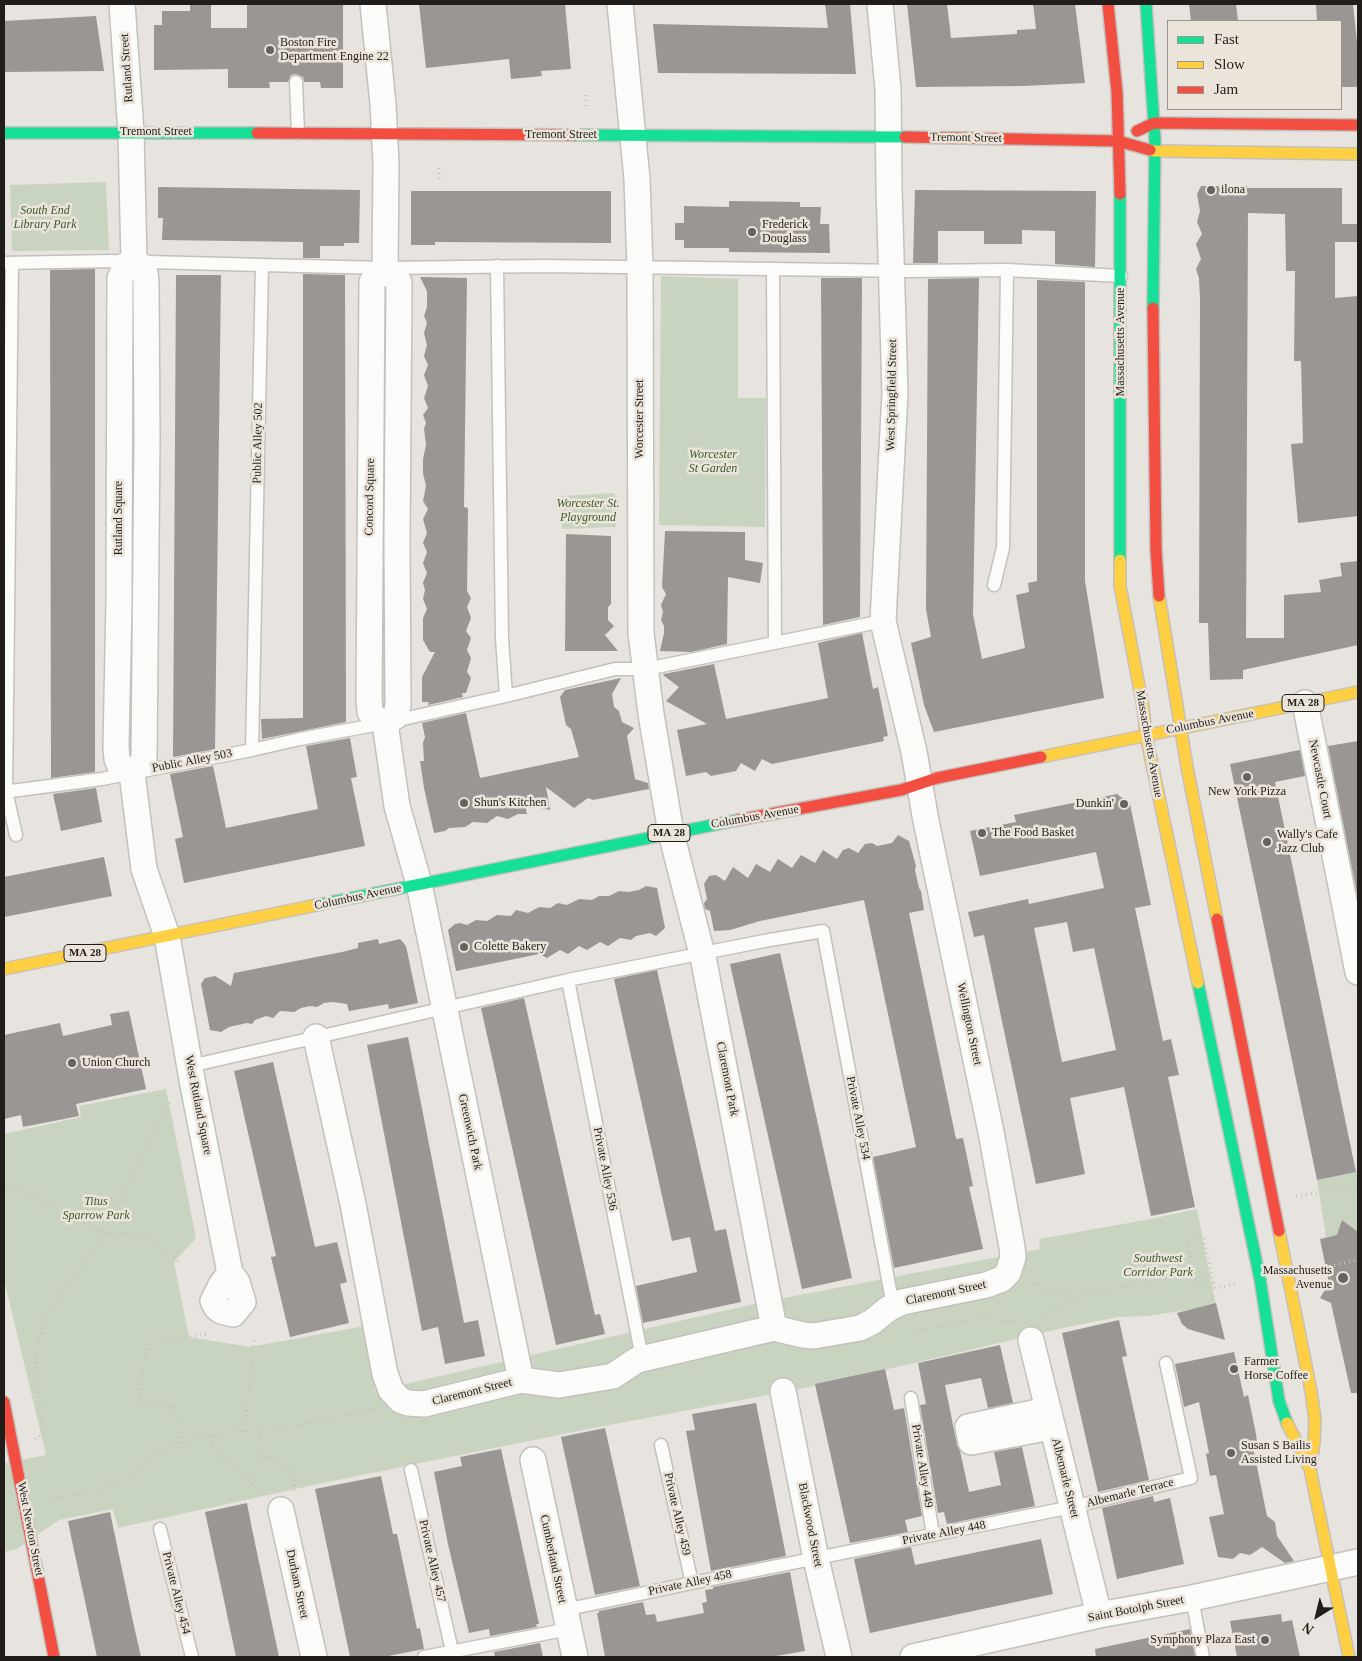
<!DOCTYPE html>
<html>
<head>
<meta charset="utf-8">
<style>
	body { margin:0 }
	#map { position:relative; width:1362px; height:1661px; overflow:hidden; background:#e7e3de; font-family:"Times New Roman",serif }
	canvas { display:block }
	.frame { position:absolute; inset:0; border:5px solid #201d1a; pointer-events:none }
	.legend { position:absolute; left:1167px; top:20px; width:175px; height:90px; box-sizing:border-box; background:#ebe4da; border:1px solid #9a948d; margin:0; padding:6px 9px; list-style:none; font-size:15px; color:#201d1a }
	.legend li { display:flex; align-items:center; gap:10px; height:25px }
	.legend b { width:25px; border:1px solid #9a948d }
	.north { position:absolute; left:1292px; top:1591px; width:50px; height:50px; -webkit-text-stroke:4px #ebe4da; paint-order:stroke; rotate:216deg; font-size:14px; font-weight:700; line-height:20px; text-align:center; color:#201d1a }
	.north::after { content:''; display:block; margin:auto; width:18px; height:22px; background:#201d1a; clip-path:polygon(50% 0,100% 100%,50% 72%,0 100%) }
</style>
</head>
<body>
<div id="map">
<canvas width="1362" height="1661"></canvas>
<div class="frame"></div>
<ul class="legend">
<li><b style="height:6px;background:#16e098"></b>Fast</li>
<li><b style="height:6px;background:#ffcf43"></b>Slow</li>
<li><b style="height:6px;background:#f24e42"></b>Jam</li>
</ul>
<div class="north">N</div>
</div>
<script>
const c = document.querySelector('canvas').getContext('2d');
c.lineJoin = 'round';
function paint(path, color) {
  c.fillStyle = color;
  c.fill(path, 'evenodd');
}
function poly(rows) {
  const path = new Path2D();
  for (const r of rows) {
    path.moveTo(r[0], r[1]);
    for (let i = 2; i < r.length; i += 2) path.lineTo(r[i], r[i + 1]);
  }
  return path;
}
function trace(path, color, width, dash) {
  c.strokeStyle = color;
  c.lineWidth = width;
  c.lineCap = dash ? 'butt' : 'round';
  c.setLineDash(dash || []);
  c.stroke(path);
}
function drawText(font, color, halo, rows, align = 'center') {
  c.font = font + ' "Times New Roman",serif';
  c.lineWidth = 5;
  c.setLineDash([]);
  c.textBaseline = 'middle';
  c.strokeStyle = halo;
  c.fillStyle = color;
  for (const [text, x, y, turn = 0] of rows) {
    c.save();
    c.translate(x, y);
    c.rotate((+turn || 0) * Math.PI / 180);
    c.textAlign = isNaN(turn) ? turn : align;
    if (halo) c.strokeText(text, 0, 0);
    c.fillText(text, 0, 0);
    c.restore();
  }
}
paint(poly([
	[106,182,109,250,12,251,10,185],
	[661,276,738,279,738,398,766,398,765,527,659,525],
	[379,285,390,285,389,706,377,705],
	[615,493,616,527,562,529,561,496],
	[166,1089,196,1238,174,1262,189,1337,250,1347,365,1326,375,1391,758,1303,1040,1249,1039,1239,1151,1219,1197,1209,1216,1306,1146,1316,1118,1317,1059,1329,820,1385,573,1432,318,1484,118,1528,113,1509,59,1520,17,1549,4,1552,4,1463,46,1455,4,1279,4,1134,81,1117,79,1106],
	[1358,1171,1358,1231,1326,1237,1317,1180]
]), '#c9d4c0');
paint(poly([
	[190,4,211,4,211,28,247,28,247,4,343,4,343,88,321,88,320,82,304,82,303,77,296,74,291,75,288,82,269,82,270,88,228,88,228,69,154,70,154,25,162,25,162,11,190,11],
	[419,4,565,4,571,69,541,71,542,76,511,79,509,59,426,68],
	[825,4,850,4,856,74,658,73,653,24,828,28],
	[907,4,947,4,951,38,1017,34,1017,30,1036,29,1033,4,1075,4,1085,83,1023,86,916,87],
	[1189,4,1236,4,1238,21,1191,21],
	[1316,4,1353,4,1358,51,1358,87,1341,87,1341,21,1317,21],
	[96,16,104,71,4,72,4,21],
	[1201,186,1247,186,1247,188,1342,188,1342,224,1358,224,1358,242,1335,242,1335,298,1358,296,1358,516,1298,523,1291,444,1303,443,1301,361,1294,361,1295,271,1286,271,1285,214,1248,213,1246,638,1284,638,1284,595,1321,592,1319,580,1342,576,1340,563,1358,561,1358,645,1243,670,1243,679,1210,680,1208,623,1199,623,1200,300,1199,278,1196,269,1201,259,1196,244,1202,234,1197,222,1200,211,1197,194],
	[158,187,360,190,359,243,344,243,344,246,320,246,320,258,303,258,303,242,162,240,163,218,158,218],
	[915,190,1096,191,1095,267,1055,264,1055,231,1022,230,1022,244,984,244,984,231,938,231,938,263,913,263],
	[411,191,611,191,611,243,435,242,435,245,411,245],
	[729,201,800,202,800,207,821,207,820,224,829,224,830,253,729,252,729,248,684,248,684,240,675,240,675,223,684,223,684,206,729,207],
	[95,269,95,772,51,778,50,270],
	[303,274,345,275,346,722,262,739,261,719,303,718],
	[176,275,221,275,215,749,173,757],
	[420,277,467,278,464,507,468,508,467,591,471,598,467,607,471,618,466,631,471,638,467,650,471,658,467,672,471,678,466,693,462,693,463,697,428,705,429,702,422,702,422,677,435,652,430,652,423,640,423,618,427,609,423,599,425,590,423,583,427,573,423,563,427,552,423,543,427,533,423,519,428,509,423,501,426,486,423,473,423,459,426,445,424,429,426,423,423,415,428,408,424,398,428,386,424,375,428,365,424,356,427,345,424,333,427,323,424,316,427,307,427,291],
	[821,278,862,278,860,617,823,625],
	[979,278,973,614,982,659,1025,648,1016,595,1029,592,1028,583,1037,581,1037,280,1085,282,1085,581,1104,698,934,732,924,705,911,643,931,637,926,609,928,279],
	[665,531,745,532,745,560,763,563,760,583,728,577,727,644,691,652,660,651,664,633,664,626,661,620,663,612,661,605,666,594,662,587],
	[566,534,611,536,611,604,608,607,608,620,614,626,605,635,618,651,565,651],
	[862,633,873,689,878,687,888,736,883,737,884,741,772,764,762,759,755,771,741,763,736,771,711,776,706,772,686,776,677,730,707,724,666,701,679,687,663,675,664,674,714,664,726,719,828,698,818,643],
	[621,678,612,694,614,707,619,711,622,722,634,728,627,736,635,779,648,783,649,789,593,800,588,798,574,808,546,787,550,810,525,805,527,814,518,814,508,819,497,816,487,823,473,822,465,827,449,828,445,831,434,833,424,788,420,761,424,761,423,743,425,737,422,723,466,713,480,778,579,757,571,729,566,725,560,697,565,690],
	[350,738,357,777,351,778,365,846,184,883,175,839,183,837,170,774,213,766,226,828,318,809,306,746],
	[1358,741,1358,899,1328,746],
	[1300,750,1305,776,1275,782,1356,1172,1317,1180,1230,764],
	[96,788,102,822,61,831,53,794],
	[1117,794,1130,804,1151,905,1135,908,1163,1041,1171,1039,1179,1075,1168,1077,1195,1207,1151,1216,1124,1087,1070,1098,1085,1174,1036,1184,984,935,974,937,968,912,1028,899,1029,904,1104,888,1096,852,980,876,970,831,1016,822,1014,815],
	[1067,922,1073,952,1094,948,1116,1050,1062,1062,1034,928],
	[898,835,909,841,916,866,915,870,919,888,921,891,924,910,909,913,956,1139,963,1138,973,1186,969,1187,983,1249,894,1268,873,1157,916,1147,864,900,760,921,730,930,714,931,710,911,705,909,704,903,707,899,704,884,709,876,716,875,725,881,733,867,748,878,756,864,770,872,778,859,792,868,801,855,815,863,823,850,837,859,843,850,849,848,858,853,865,844,872,843,877,846,892,843],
	[104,857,112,896,4,917,4,877],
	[646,886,657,888,665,928,656,936,650,933,636,936,631,940,620,938,608,946,600,942,587,950,579,946,568,954,560,950,547,958,539,954,456,971,448,930,455,924,460,923,467,925,476,920,487,921,497,915,511,916,516,910,528,913,539,907,550,908,558,903,567,905,579,899,592,900,599,896,609,896,619,891,628,892,639,890],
	[378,939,379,944,400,939,406,946,418,1003,389,1009,388,1004,349,1011,347,1004,333,1002,324,1003,317,1007,310,1006,301,1008,294,1012,280,1011,273,1018,266,1016,255,1020,252,1024,247,1023,229,1027,221,1032,210,1030,201,984,205,978,215,976,231,986,234,973,342,952,358,948,358,943],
	[780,953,852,1278,802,1289,730,964],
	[657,970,715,1231,726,1229,741,1302,643,1323,636,1286,697,1272,690,1237,672,1241,614,979],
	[524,998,595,1315,600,1314,605,1334,556,1345,481,1008],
	[129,1011,146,1089,76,1104,79,1116,23,1127,21,1115,4,1119,4,1035,60,1023,63,1036,112,1025,110,1014],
	[408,1037,464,1323,478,1320,485,1356,445,1364,438,1327,422,1331,367,1045],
	[273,1062,315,1247,337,1242,347,1282,340,1284,349,1323,290,1337,271,1257,276,1256,234,1071],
	[1342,1220,1358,1232,1358,1393,1351,1393,1331,1303,1320,1298,1329,1283,1320,1239,1337,1235],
	[1216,1303,1225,1340,1188,1329,1182,1324,1177,1313],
	[1119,1320,1127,1356,1122,1357,1149,1480,1098,1492,1062,1333],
	[1000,1345,1013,1403,988,1408,981,1378,945,1385,957,1445,960,1451,969,1492,1001,1485,994,1452,1022,1447,1035,1506,947,1524,944,1512,938,1513,920,1405,926,1404,918,1363],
	[1234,1352,1244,1397,1248,1395,1255,1429,1257,1441,1252,1442,1267,1516,1275,1522,1277,1536,1294,1561,1285,1563,1262,1547,1250,1555,1240,1553,1233,1559,1218,1557,1209,1517,1224,1514,1216,1475,1210,1476,1206,1454,1209,1453,1199,1402,1184,1407,1175,1364],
	[885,1369,894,1410,904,1408,922,1516,905,1520,908,1532,850,1543,815,1384],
	[756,1403,786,1556,711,1571,686,1431,695,1430,692,1414],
	[605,1428,640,1586,595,1595,561,1437],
	[501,1449,539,1624,536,1624,537,1627,490,1636,489,1629,469,1633,448,1544,434,1472,462,1466,460,1457],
	[381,1476,393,1534,397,1534,417,1629,420,1628,424,1649,383,1657,350,1657,315,1489],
	[1153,1496,1154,1502,1170,1498,1184,1564,1117,1579,1102,1508],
	[247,1503,251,1524,279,1657,236,1657,221,1586,205,1512],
	[110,1512,132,1617,141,1657,97,1657,72,1541,68,1521],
	[1041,1539,1053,1594,870,1633,854,1559,911,1547,915,1565],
	[790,1572,805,1651,770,1657,605,1657,597,1613,599,1613,599,1611,643,1602,646,1615,655,1614,657,1622,704,1613,702,1603,707,1602,705,1590,713,1589,713,1587],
	[1281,1614,1282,1622,1292,1620,1300,1657,1237,1657,1230,1621],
	[1190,1629,1195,1657,1096,1657,1095,1649],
	[540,1643,543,1657,495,1657,494,1652]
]), '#999693');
const lane = poly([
	[296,82,298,133],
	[4,263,111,261,262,265,252,750],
	[12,263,6,791,16,835],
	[262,265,385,268,544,266,773,269,775,643],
	[773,269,908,271,1007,270,1003,548,994,585],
	[1007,270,1121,276],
	[506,696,615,669,646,669,883,621],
	[4,792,102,779,132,773,252,750,300,739,385,723,506,696,502,638,497,266],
	[568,980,642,1358],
	[190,1066,568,980,764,941,823,931,893,1306],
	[911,1398,933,1535],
	[661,1445,692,1583],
	[411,1470,452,1651],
	[160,1529,192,1657],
	[1192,1598,1203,1657],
	[564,1610,692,1583,1072,1507,1191,1478,1166,1363],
	[424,1657,569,1629]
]);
const street = poly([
	[122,4,131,132,134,262],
	[373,4,383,104,386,164,385,268,372,282,369,699,370,712,375,718,385,723],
	[620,4,637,179,640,267,641,633,651,714,671,833,704,962,774,1328],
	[134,262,140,265,145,273,146,281,147,438,144,758,142,763,132,773,120,766,117,759,116,747,119,602,120,278,126,265,134,262],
	[1305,703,1358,972],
	[385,723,397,806,419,884,521,1380],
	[385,723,396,716,398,704,397,543,399,282,385,268],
	[132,773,144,869,167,936,193,1085,230,1273,237,1282,243,1302,233,1314,221,1311,216,1307,213,1301,221,1285,230,1273],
	[316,1037,353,1204,385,1374,391,1390,400,1400,408,1403,424,1404,521,1380,559,1385,613,1376,637,1360,774,1328,803,1335,814,1336,860,1328,872,1322,888,1309,902,1302,986,1285,1002,1279,1008,1273,1013,1257,1012,1247,991,1132,926,821,914,752,883,621,895,393,889,187,888,89,880,4],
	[1031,1340,1099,1615],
	[783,1391,816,1559,839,1657],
	[1047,1410,968,1427,971,1442,1051,1427],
	[533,1460,575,1657],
	[281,1510,314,1657],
	[913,1657,1099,1615,1192,1598,1358,1562]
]);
const fast = poly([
	[1146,4,1155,140,1153,308],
	[4,133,257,133],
	[575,135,905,137],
	[1120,194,1120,560],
	[317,905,738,820],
	[1198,983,1260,1279,1279,1401,1287,1423]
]);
const slow = poly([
	[1150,150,1155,151,1358,154],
	[1120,560,1120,586,1143,707,1146,735,1198,983],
	[1159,596,1187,767,1217,919],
	[1041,757,1358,692],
	[4,969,317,905],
	[1279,1231,1311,1391,1315,1420,1314,1443,1310,1469],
	[1287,1423,1310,1469,1349,1657]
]);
const jam = poly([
	[1108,4,1117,92,1120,194],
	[1137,131,1154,123,1358,125],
	[257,133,575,135],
	[905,137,1118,141,1150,150],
	[1153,308,1156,549,1159,596],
	[738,820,901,790,937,778,1041,757],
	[1217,919,1279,1231],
	[4,1402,54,1657]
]);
trace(lane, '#c4c1bd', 15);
trace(street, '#c4c1bd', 28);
trace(fast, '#c4c1bd', 14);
trace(slow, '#c4c1bd', 14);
trace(jam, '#c4c1bd', 14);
trace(poly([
	[586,95,586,106],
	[439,179,439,167],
	[4,1181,103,1232,110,1235,132,1233,149,1239,181,1263],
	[1296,1196,1358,1186],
	[1310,1271,1358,1260],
	[1193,1273,1197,1287,1215,1283],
	[1195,1279,1213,1275],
	[1028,1285,1038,1284,1049,1291,1067,1287,1071,1298],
	[1037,1317,1049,1314,1071,1298,1193,1273,1188,1242,1195,1235,1201,1236,1204,1239,1215,1288,1238,1284],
	[907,1327,925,1330,979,1318,1004,1322,1018,1320],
	[245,1431,254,1337],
	[209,1436,214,1447,223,1457,265,1495],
	[35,1439,38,1438,43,1431,35,1360,43,1325,59,1295,79,1270,95,1247,171,1100],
	[180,1443,174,1407,139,1403,147,1344,206,1334],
	[261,1456,275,1459,288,1467,295,1477,294,1491],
	[252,1483,262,1449,259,1433],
	[48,1501,118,1484,163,1450,180,1443,235,1431,264,1432,377,1408]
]), '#c4c2c0', 3, [1, 4]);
trace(lane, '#fbfbfa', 12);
trace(street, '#fbfbfa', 25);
trace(fast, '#16e098', 11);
trace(slow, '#ffcf43', 11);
trace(jam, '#f24e42', 11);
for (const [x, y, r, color] of [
	[270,50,5,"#66625f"],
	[1211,190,5,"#66625f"],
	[752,232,5,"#66625f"],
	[1247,777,5,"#66625f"],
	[464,803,5,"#66625f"],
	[1124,804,5,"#66625f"],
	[982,833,5,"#66625f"],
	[1267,842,5,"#66625f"],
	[464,947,5,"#66625f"],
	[72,1063,5,"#66625f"],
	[1343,1278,6,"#66625f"],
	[1234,1369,5,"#66625f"],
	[1231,1453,5,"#66625f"],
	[1265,1640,5,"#66625f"]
]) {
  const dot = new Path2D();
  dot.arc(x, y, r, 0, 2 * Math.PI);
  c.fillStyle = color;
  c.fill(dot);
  trace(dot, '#ebe4da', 2);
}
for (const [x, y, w] of [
	[1303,703,42],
	[669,833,42],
	[85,953,42]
]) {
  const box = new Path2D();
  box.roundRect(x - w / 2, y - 8.5, w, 17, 4);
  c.fillStyle = '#ebe4da';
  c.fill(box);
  trace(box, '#201d1a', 1);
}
drawText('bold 11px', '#201d1a', null, [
	["MA 28",1303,703],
	["MA 28",669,833],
	["MA 28",85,953]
]);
drawText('12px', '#201d1a', '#ebe4da', [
	["Boston Fire",280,43],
	["Department Engine 22",280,57],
	["ilona",1221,190],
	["Frederick",762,225],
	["Douglass",762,239],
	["New York Pizza",1247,792,"center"],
	["Shun's Kitchen",474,803],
	["Dunkin'",1114,804,"right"],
	["The Food Basket",992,833],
	["Wally's Cafe",1277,835],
	["Jazz Club",1277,849],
	["Colette Bakery",474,947],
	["Union Church",82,1063],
	["Massachusetts",1332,1271,"right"],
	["Avenue",1332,1285,"right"],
	["Farmer",1244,1362],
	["Horse Coffee",1244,1376],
	["Susan S Bailis",1241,1446],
	["Assisted Living",1241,1460],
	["Symphony Plaza East",1255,1640,"right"]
], 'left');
drawText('12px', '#201d1a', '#ebe4da', [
	["Rutland Street",127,68,-94],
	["Tremont Street",156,132],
	["Tremont Street",561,135],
	["Tremont Street",966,138,1],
	["Massachusetts Avenue",1121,342,-90],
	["West Springfield Street",892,395,-89],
	["Worcester Street",640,419,-90],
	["Public Alley 502",258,443,-89],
	["Concord Square",370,497,-89],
	["Rutland Square",119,518,-90],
	["Columbus Avenue",1210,722,-11],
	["Massachusetts Avenue",1149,744,80],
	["Public Alley 503",192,761,-11],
	["Newcastle Court",1320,779,79],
	["Columbus Avenue",755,817,-10],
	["Columbus Avenue",358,897,-12],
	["Wellington Street",969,1024,78],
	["Claremont Park",727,1079,79],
	["West Rutland Square",198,1105,79],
	["Private Alley 534",858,1118,79],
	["Greenwich Park",470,1132,78],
	["Private Alley 536",605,1169,79],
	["Claremont Street",946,1293,-12],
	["Claremont Street",472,1392,-14],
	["Private Alley 449",922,1466,81],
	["Albemarle Street",1065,1478,76],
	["Albemarle Terrace",1130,1493,-14],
	["Private Alley 459",677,1514,77],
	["Blackwood Street",810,1525,79],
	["West Newton Street",30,1529,79],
	["Private Alley 448",944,1533,-11],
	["Cumberland Street",553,1559,78],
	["Private Alley 457",432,1561,77],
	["Private Alley 458",690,1583,-12],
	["Durham Street",297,1584,78],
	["Private Alley 454",176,1593,76],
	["Saint Botolph Street",1136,1609,-11]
]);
drawText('italic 12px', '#3a5b29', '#ebe4da', [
	["South End",45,211],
	["Library Park",45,225],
	["Worcester",713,455],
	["St Garden",713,469],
	["Worcester St.",588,504],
	["Playground",588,518],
	["Titus",96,1202],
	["Sparrow Park",96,1216],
	["Southwest",1158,1259],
	["Corridor Park",1158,1273]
]);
</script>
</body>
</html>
